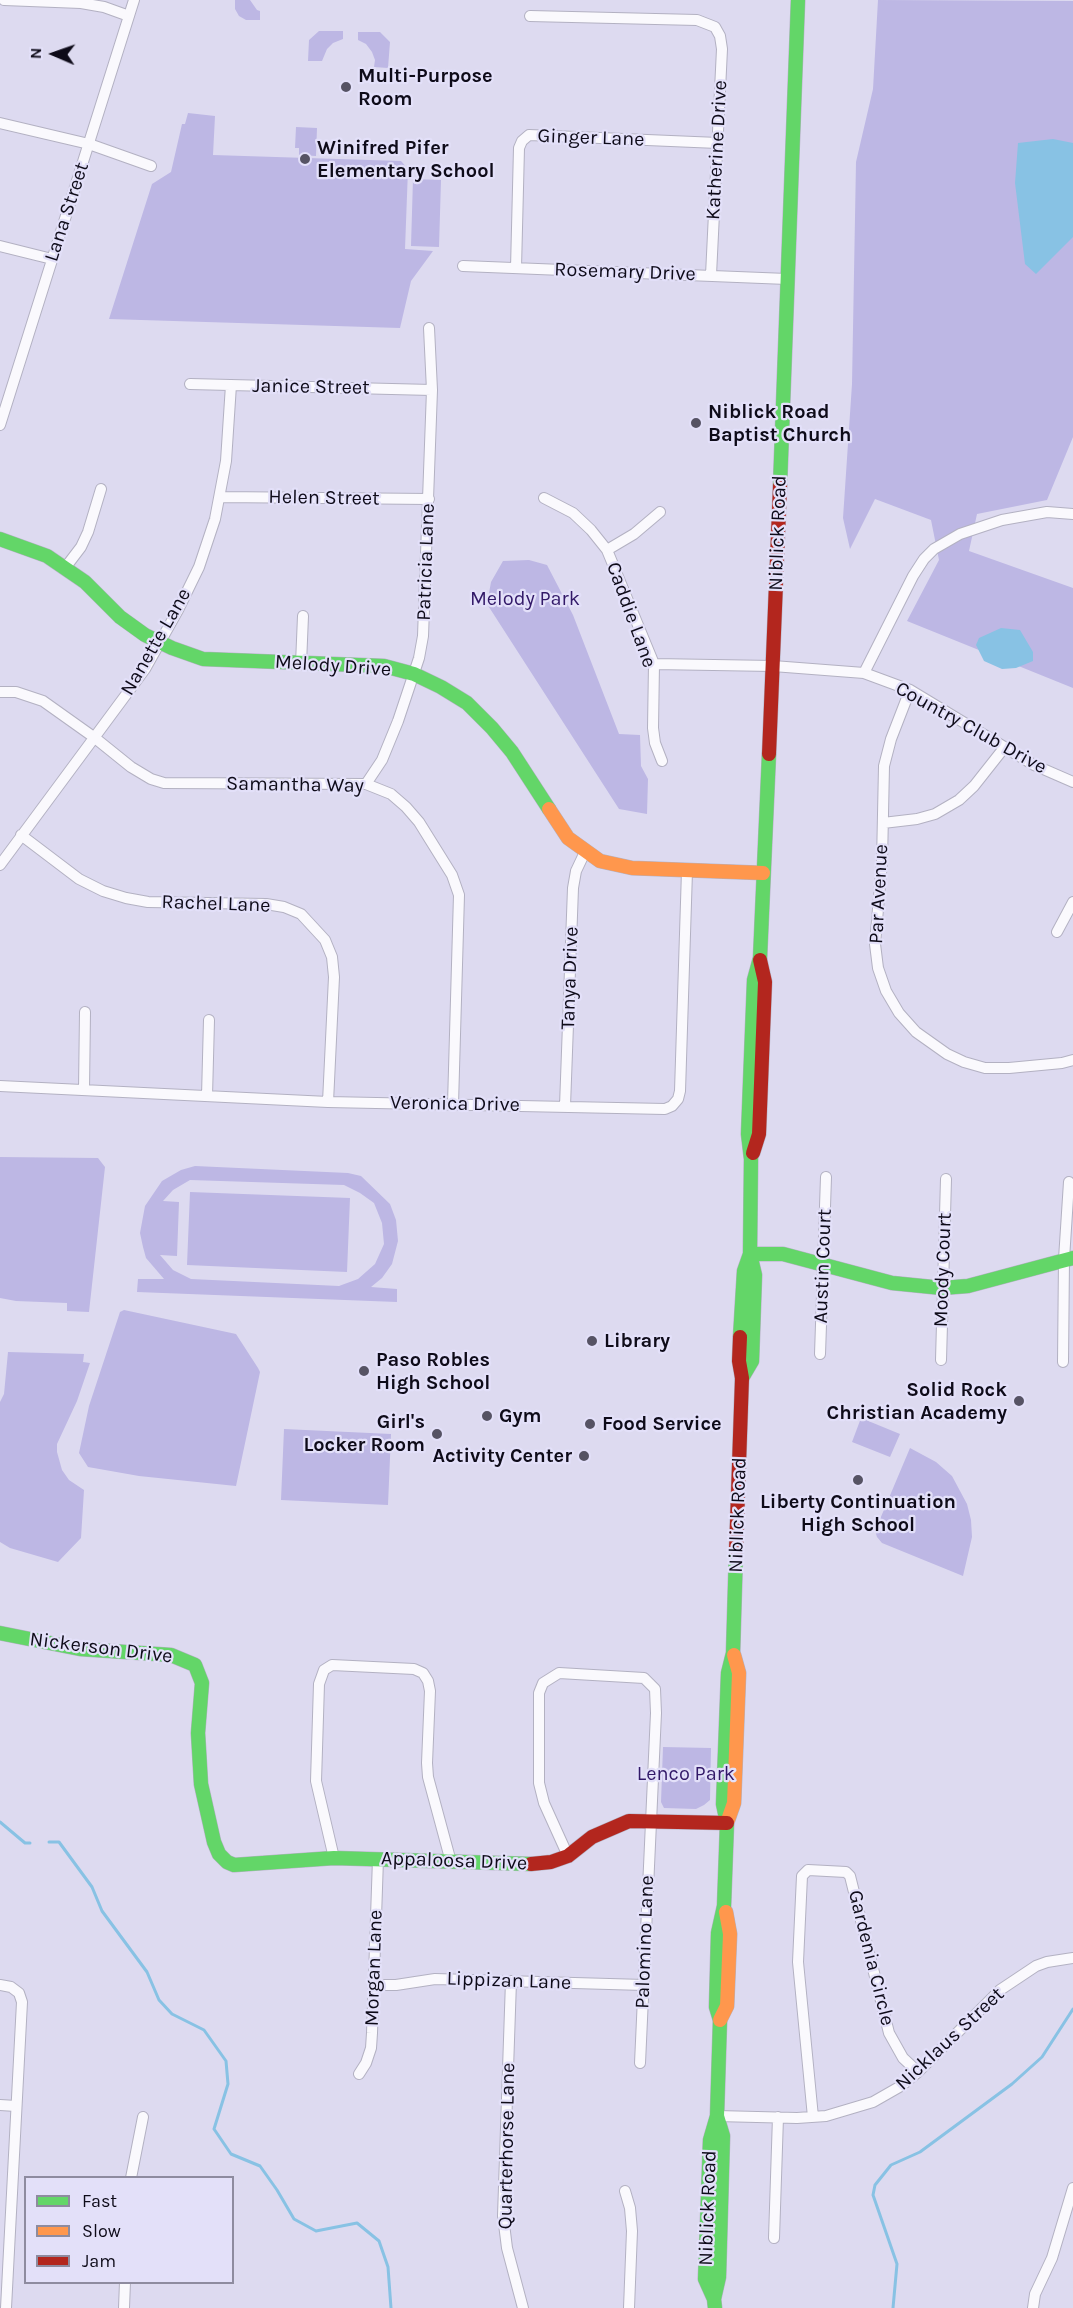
<!DOCTYPE html>
<html>
<head>
<meta charset="utf-8">
<style>
	body { margin:0 }
	#map { position:relative; width:1073px; height:2308px; overflow:hidden; background:#dddaf0; font-family:Karla,sans-serif }
	canvas { display:block }
	.legend { position:absolute; left:24px; top:2176px; width:210px; height:108px; box-sizing:border-box; background:#e3e0f9; border:2px solid #8e8b9f; margin:0; padding:8px 10px; list-style:none; font-size:18px; color:#0e0b19 }
	.legend li { display:flex; align-items:center; gap:12px; height:30px }
	.legend b { width:30px; border:2px solid #8e8b9f }
	.north { position:absolute; left:24px; top:24px; width:60px; height:60px; -webkit-text-stroke:4px #e3e0f9; paint-order:stroke; rotate:272deg; font-size:16px; font-weight:700; line-height:24px; text-align:center; color:#0e0b19 }
	.north::after { content:''; display:block; margin:auto; width:21px; height:27px; background:#0e0b19; clip-path:polygon(50% 0,100% 100%,50% 72%,0 100%) }
</style>
</head>
<body>
<div id="map">
<canvas width="1073" height="2308"></canvas>
<ul class="legend">
<li><b style="height:8px;background:#63d668"></b>Fast</li>
<li><b style="height:8px;background:#ff974d"></b>Slow</li>
<li><b style="height:8px;background:#b3261e"></b>Jam</li>
</ul>
<div class="north">N</div>
</div>
<script>
const c = document.querySelector('canvas').getContext('2d');
c.lineJoin = 'round';
function paint(path, color) {
  c.fillStyle = color;
  c.fill(path, 'evenodd');
}
function poly(rows) {
  const path = new Path2D();
  for (const r of rows) {
    path.moveTo(r[0], r[1]);
    for (let i = 2; i < r.length; i += 2) path.lineTo(r[i], r[i + 1]);
  }
  return path;
}
function trace(path, color, width, dash) {
  c.strokeStyle = color;
  c.lineWidth = width;
  c.lineCap = dash ? 'butt' : 'round';
  c.setLineDash(dash || []);
  c.stroke(path);
}
function drawText(font, color, halo, rows, align = 'center') {
  c.font = font + ' Karla,sans-serif';
  c.lineWidth = 4.5;
  c.setLineDash([]);
  c.textBaseline = 'middle';
  c.strokeStyle = halo;
  c.fillStyle = color;
  for (const [text, x, y, turn = 0] of rows) {
    c.save();
    c.translate(x, y);
    c.rotate((+turn || 0) * Math.PI / 180);
    c.textAlign = isNaN(turn) ? turn : align;
    if (halo) c.strokeText(text, 0, 0);
    c.fillText(text, 0, 0);
    c.restore();
  }
}
paint(poly([
	[235,0,250,0,257,10,260,11,260,20,246,20,239,16,235,9],
	[878,0,1073,1,1073,437,1047,500,977,514,969,551,1073,588,1073,688,907,621,939,560,931,520,875,499,850,549,843,518,852,384,856,162,873,89],
	[319,31,343,31,343,39,333,43,327,49,322,61,308,61,309,40],
	[358,32,380,32,390,42,388,68,374,67,375,60,372,52,366,44,358,40],
	[188,113,215,116,213,155,401,161,408,169,405,249,433,251,411,281,400,328,109,319,152,184,171,172,182,124,185,124],
	[296,127,317,128,316,156,299,155,299,148,295,148],
	[413,179,441,180,439,247,411,246],
	[529,560,547,565,573,615,619,734,640,735,641,766,648,779,647,814,619,809,487,604,491,582,503,561],
	[0,1157,98,1158,105,1167,89,1312,67,1311,67,1303,16,1301,0,1298],
	[195,1166,348,1173,361,1176,390,1204,396,1220,398,1241,392,1264,382,1278,371,1287,397,1289,397,1302,137,1292,138,1279,164,1279,146,1258,143,1247,140,1233,145,1206,162,1181,181,1170],
	[190,1180,344,1185,360,1193,374,1203,382,1223,384,1244,375,1264,358,1279,339,1286,191,1279,173,1270,160,1255,177,1256,179,1202,163,1201,173,1190],
	[190,1192,350,1198,347,1272,187,1265],
	[124,1310,236,1334,258,1368,260,1372,236,1486,139,1476,88,1467,79,1453,89,1406,120,1312],
	[8,1352,84,1354,83,1362,90,1363,77,1401,57,1444,57,1452,62,1470,69,1480,84,1490,81,1538,58,1562,10,1548,0,1542,0,1402,4,1394],
	[861,1418,900,1434,890,1457,852,1442],
	[284,1429,391,1434,388,1505,281,1500],
	[910,1448,936,1462,952,1476,967,1504,971,1520,972,1537,963,1576,882,1543,877,1537,875,1531],
	[663,1747,711,1748,710,1800,704,1805,696,1809,664,1808,661,1802]
]), '#bdb7e4');
paint(poly([
	[1053,139,1073,143,1073,237,1036,274,1025,264,1015,183,1018,143],
	[1001,628,1020,630,1033,652,1033,661,1016,668,1002,669,984,661,976,645,979,638]
]), '#88c2e4');
trace(poly([
	[0,1822,25,1843,30,1843],
	[49,1842,59,1842,92,1887,102,1911,147,1972,159,2000,172,2014,204,2030,226,2061,228,2084,214,2129,231,2154,260,2166,277,2190,294,2219,316,2231,357,2223,379,2241,388,2267,391,2308],
	[893,2308,897,2264,873,2195,875,2185,891,2165,920,2152,1012,2084,1042,2057,1073,2009]
]), '#88c2e4', 3);
const street = poly([
	[4,0,81,3,104,7,129,16],
	[530,16,697,20,715,27,720,36,722,49,711,275],
	[0,123,89,144,151,166],
	[0,246,52,259],
	[463,266,787,279],
	[516,268,519,148,522,141,529,135,718,143],
	[190,384,432,390],
	[0,425,134,0],
	[220,497,429,499],
	[544,498,573,513,591,530,607,550,654,664,653,728,655,743,662,761],
	[607,550,634,534,660,512],
	[65,568,81,547,88,532,101,489],
	[301,664,303,616],
	[654,664,773,666,864,673,910,690,1034,765,1073,782],
	[864,673,913,576,924,559,934,549,960,534,1002,520,1047,512,1073,514],
	[910,690,891,739,884,766,882,862,875,944,878,968,886,991,899,1013,916,1032,947,1054,964,1062,985,1068,1009,1068,1062,1063,1073,1060],
	[0,692,16,692,43,701,95,738,131,767,151,779,164,783,366,784,391,794,406,807,419,822,452,875,459,895,453,1104],
	[366,784,382,760,398,721,419,658,423,636,432,390,429,328],
	[883,823,917,819,935,814,959,800,974,786,1004,748],
	[21,835,79,879,103,891,126,898,148,902,266,904,284,907,301,914,325,940,332,957,334,977,328,1102],
	[0,865,145,669,178,610,199,567,215,519,226,461,231,385],
	[1057,932,1073,902],
	[0,1086,328,1102,665,1109,672,1106,678,1099,680,1091,687,871],
	[84,1090,85,1012],
	[207,1096,209,1020],
	[565,1106,573,888,576,871,585,852],
	[820,1354,826,1177],
	[941,1360,946,1179],
	[1063,1362,1064,1259,1069,1182],
	[568,1856,544,1803,539,1783,539,1693,543,1683,559,1673,644,1678,655,1689,656,1713,640,2063],
	[334,1858,316,1781,319,1684,324,1670,332,1665,414,1669,423,1673,428,1681,430,1691,427,1763,428,1777,451,1862],
	[511,1981,503,2216,507,2248,523,2308],
	[0,1985,11,1987,19,1993,22,2002,6,2308],
	[374,1985,396,1985,435,1979,644,1985],
	[359,2074,366,2063,371,2048,372,2033,378,1859],
	[0,2105,16,2106],
	[717,2116,797,2118,826,2116,873,2102,901,2086,918,2072,1000,1990,1036,1966,1047,1962,1073,1958],
	[813,2117,798,1962,802,1876,808,1870,846,1872,850,1876,889,2033,903,2058,918,2072],
	[131,2178,143,2117],
	[625,2191,630,2208,632,2231,629,2308],
	[774,2238,778,2117],
	[124,2308,125,2282],
	[1033,2308,1035,2294,1052,2258,1073,2188]
]);
const fast = poly([
	[780,486,798,0],
	[0,539,47,556,85,582,120,617,145,635,172,648,203,659,384,666,414,674,441,687,467,703,492,728,512,752,549,809],
	[750,1254,783,1254,892,1283,942,1288,968,1286,1073,1258],
	[740,1337,744,1271,750,1254],
	[742,1378,752,1361,755,1275,750,1254,751,1159,748,1134,754,980,760,958,769,754],
	[0,1633,80,1649,171,1655,195,1665,202,1683,198,1733,201,1784,214,1842,219,1854,227,1862,234,1865,334,1858,531,1864],
	[714,2299,719,2277,723,2136,717,2116],
	[715,2308,714,2299,705,2279,710,2140,717,2116,720,2020,716,2007,718,1933,724,1906,727,1823,723,1804,728,1673,733,1653,736,1551]
]);
const slow = poly([
	[549,809,568,838,600,861,632,868,763,873],
	[728,1820,734,1803,739,1673,734,1655],
	[720,2020,727,2006,730,1934,726,1912]
]);
const jam = poly([
	[769,754,780,486],
	[753,1153,759,1134,765,982,760,960],
	[736,1551,742,1378,739,1361,740,1337],
	[531,1864,551,1862,568,1856,592,1837,629,1821,727,1823]
]);
trace(street, '#b3b1c2', 12);
trace(fast, '#b3b1c2', 15);
trace(slow, '#b3b1c2', 15);
trace(jam, '#b3b1c2', 15);
trace(street, '#faf9fd', 10);
trace(fast, '#63d668', 14);
trace(slow, '#ff974d', 14);
trace(jam, '#b3261e', 14);
for (const [x, y, r, color] of [
	[346,87,6,"#565364"],
	[305,159,6,"#565364"],
	[696,423,6,"#565364"],
	[592,1341,6,"#565364"],
	[364,1371,6,"#565364"],
	[1019,1401,6,"#565364"],
	[487,1416,6,"#565364"],
	[590,1424,6,"#565364"],
	[437,1434,6,"#565364"],
	[584,1456,6,"#565364"],
	[858,1480,6,"#565364"]
]) {
  const dot = new Path2D();
  dot.arc(x, y, r, 0, 2 * Math.PI);
  c.fillStyle = color;
  c.fill(dot);
  trace(dot, '#e3e0f9', 2);
}
drawText('bold 20px', '#0e0b19', '#e3e0f9', [
	["Multi-Purpose",358,76],
	["Room",358,99],
	["Winifred Pifer",317,148],
	["Elementary School",317,171],
	["Niblick Road",708,412],
	["Baptist Church",708,435],
	["Library",604,1341],
	["Paso Robles",376,1360],
	["High School",376,1383],
	["Solid Rock",1007,1390,"right"],
	["Christian Academy",1007,1413,"right"],
	["Gym",499,1416],
	["Girl's",425,1422,"right"],
	["Locker Room",425,1445,"right"],
	["Food Service",602,1424],
	["Activity Center",572,1456,"right"],
	["Liberty Continuation",858,1502,"center"],
	["High School",858,1525,"center"]
], 'left');
drawText('20px', '#0e0b19', '#e3e0f9', [
	["Ginger Lane",591,138,2],
	["Katherine Drive",717,150,-87],
	["Lana Street",67,212,-72],
	["Rosemary Drive",625,272,2],
	["Janice Street",311,387,1],
	["Helen Street",324,498,1],
	["Niblick Road",778,533,-88],
	["Patricia Lane",426,562,-88],
	["Caddie Lane",631,615,70],
	["Nanette Lane",156,642,-60],
	["Melody Drive",333,666,4],
	["Country Club Drive",971,728,29],
	["Samantha Way",295,785,1],
	["Par Avenue",879,894,-87],
	["Rachel Lane",216,904,2],
	["Tanya Drive",570,978,-88],
	["Veronica Drive",455,1104,1],
	["Austin Court",823,1266,-88],
	["Moody Court",943,1270,-88],
	["Niblick Road",738,1515,-88],
	["Nickerson Drive",101,1648,7],
	["Appaloosa Drive",454,1861,2],
	["Palomino Lane",645,1942,-88],
	["Gardenia Circle",871,1958,76],
	["Morgan Lane",374,1968,-88],
	["Lippizan Lane",509,1981,2],
	["Nicklaus Street",950,2039,-43],
	["Quarterhorse Lane",507,2146,-89],
	["Niblick Road",708,2208,-88]
]);
drawText('20px', '#321968', '#e3e0f9', [
	["Melody Park",525,599],
	["Lenco Park",686,1774]
]);
</script>
</body>
</html>
